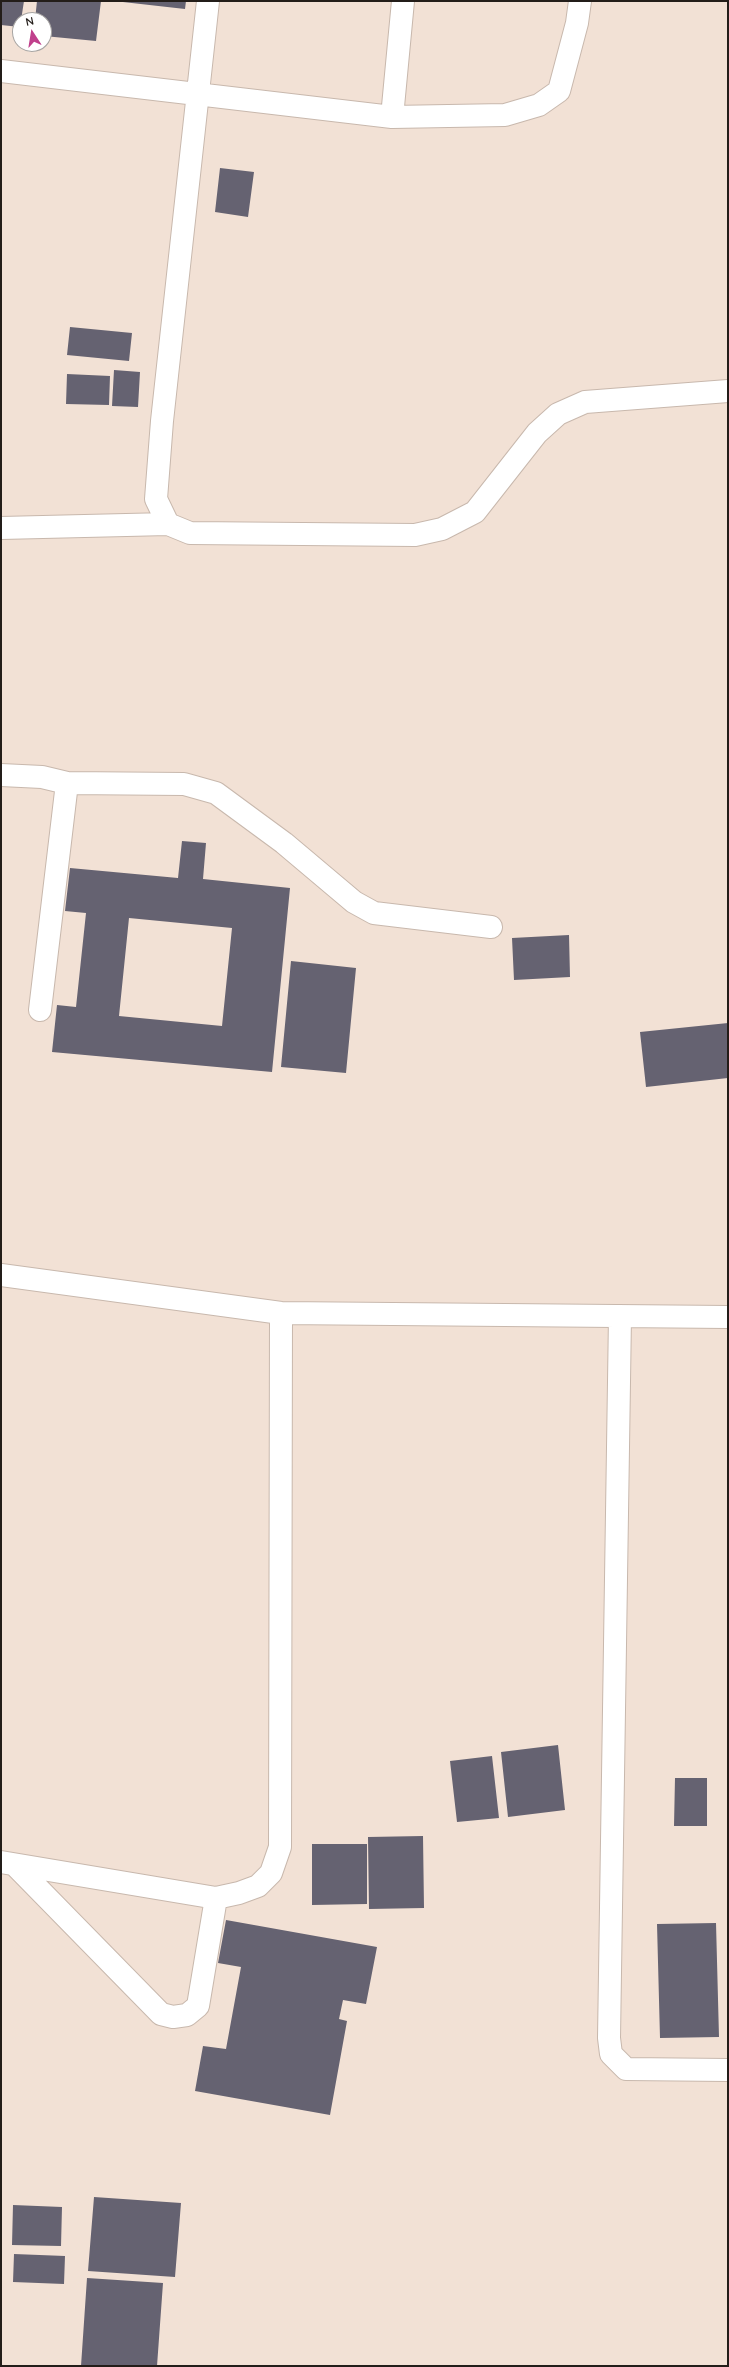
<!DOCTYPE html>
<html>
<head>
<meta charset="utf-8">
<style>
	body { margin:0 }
	#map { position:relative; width:729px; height:2367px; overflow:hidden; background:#f2e1d5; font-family:Quicksand,sans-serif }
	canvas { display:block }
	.frame { position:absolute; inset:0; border:2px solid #231d19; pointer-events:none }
	.north { position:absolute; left:12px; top:12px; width:40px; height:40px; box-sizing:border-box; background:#fff; border:1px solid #a7a5a3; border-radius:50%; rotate:348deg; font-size:11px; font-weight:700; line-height:16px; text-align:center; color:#231d19 }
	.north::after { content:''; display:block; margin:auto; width:14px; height:18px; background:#c0408c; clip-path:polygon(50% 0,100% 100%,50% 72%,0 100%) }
</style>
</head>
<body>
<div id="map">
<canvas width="729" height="2367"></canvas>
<div class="frame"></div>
<div class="north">N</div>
</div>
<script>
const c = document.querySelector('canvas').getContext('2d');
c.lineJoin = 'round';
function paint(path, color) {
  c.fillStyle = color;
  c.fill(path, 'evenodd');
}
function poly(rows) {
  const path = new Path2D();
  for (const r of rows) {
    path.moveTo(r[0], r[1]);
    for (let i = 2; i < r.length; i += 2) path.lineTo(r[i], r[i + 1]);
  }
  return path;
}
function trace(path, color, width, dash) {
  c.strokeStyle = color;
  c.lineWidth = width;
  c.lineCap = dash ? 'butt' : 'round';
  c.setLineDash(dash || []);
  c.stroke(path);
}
paint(poly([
	[1,1,24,1,20,27,1,25],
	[37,1,101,1,96,41,44,36,44,20,35,20],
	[114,1,186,1,185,9],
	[220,168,254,172,248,217,215,212],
	[70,327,132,333,129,361,67,355],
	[114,370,140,372,138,407,112,406],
	[67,374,110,376,109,405,66,404],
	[182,841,206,843,203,879,290,888,272,1072,52,1052,57,1005,76,1007,86,913,65,911,70,868,178,878],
	[129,918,232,928,222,1026,119,1016],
	[569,935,570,977,514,980,512,938],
	[291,961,356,968,346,1073,281,1067],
	[728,1023,728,1078,646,1087,640,1032],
	[558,1745,565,1810,508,1817,501,1752],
	[492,1756,499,1818,457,1822,450,1761],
	[675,1778,707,1778,707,1826,674,1826],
	[423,1836,424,1908,369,1909,368,1837],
	[312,1844,367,1844,367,1904,312,1905],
	[226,1920,377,1947,366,2004,343,2000,339,2019,347,2021,330,2115,195,2091,203,2046,226,2049,241,1967,218,1963],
	[716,1923,719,2037,660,2038,657,1924],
	[94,2197,181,2203,175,2277,88,2271],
	[13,2205,62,2207,61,2246,12,2245],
	[14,2254,65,2256,64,2284,13,2282],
	[87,2278,163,2283,157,2366,81,2366]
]), '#656271');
const minor = poly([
	[208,1,162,421,156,499,168,524,190,533,415,535,442,529,475,512,537,433,558,414,585,402,728,391],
	[1,71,392,117,505,115,539,105,559,91,577,23,580,1],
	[392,117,403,1],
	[1,528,168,524],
	[1,775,42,777,67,783,40,1010],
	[67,783,184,784,216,793,284,843,354,902,374,913,491,927],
	[1,1275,281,1313,728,1317],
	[620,1316,609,2038,611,2054,626,2069,728,2070],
	[1,1862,216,1898,239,1893,258,1886,271,1873,280,1847,281,1313],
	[15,1865,161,2014,173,2017,187,2015,198,2006,216,1898]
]);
trace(minor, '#c8b8ad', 24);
trace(minor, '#fff', 22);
</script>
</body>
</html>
